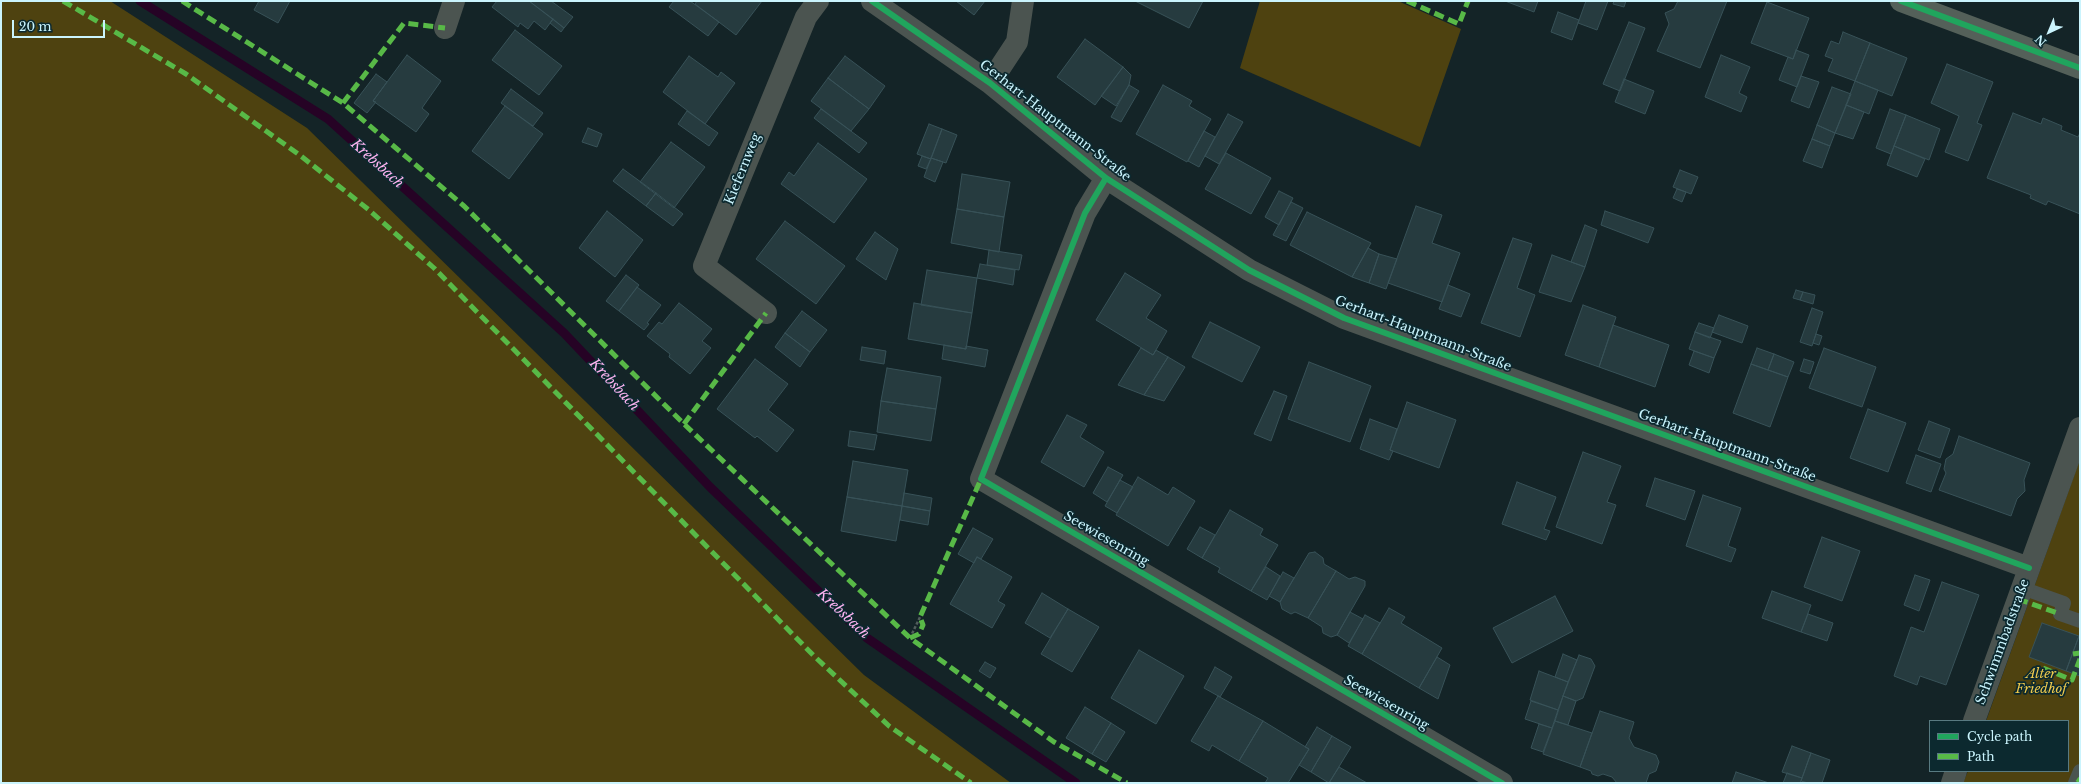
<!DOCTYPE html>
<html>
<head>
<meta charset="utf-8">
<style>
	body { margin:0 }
	#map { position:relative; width:2081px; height:784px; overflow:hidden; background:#142427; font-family:"Libre Baskerville",serif }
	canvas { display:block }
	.frame { position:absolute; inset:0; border:2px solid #caf4fd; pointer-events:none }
	.legend { position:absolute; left:1929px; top:720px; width:140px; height:52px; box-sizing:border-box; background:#0c292f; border:1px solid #587a81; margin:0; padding:5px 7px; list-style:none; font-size:12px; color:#caf4fd }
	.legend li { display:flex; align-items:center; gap:8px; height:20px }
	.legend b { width:20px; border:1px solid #587a81 }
	.north { position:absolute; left:2029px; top:12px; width:40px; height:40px; -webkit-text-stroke:3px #0c292f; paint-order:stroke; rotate:224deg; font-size:11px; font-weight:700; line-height:16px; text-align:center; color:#caf4fd }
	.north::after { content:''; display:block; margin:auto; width:14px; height:18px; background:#caf4fd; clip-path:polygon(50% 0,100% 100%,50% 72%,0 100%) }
	.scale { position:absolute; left:12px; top:20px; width:93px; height:18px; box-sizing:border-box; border:2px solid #caf4fd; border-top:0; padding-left:5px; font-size:12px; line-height:14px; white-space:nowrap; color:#caf4fd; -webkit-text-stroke:3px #0c292f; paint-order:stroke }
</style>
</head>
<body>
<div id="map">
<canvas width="2081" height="784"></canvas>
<div class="frame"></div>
<ul class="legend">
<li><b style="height:5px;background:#20a55d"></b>Cycle path</li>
<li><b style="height:5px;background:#58b947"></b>Path</li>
</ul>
<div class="north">N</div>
<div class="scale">20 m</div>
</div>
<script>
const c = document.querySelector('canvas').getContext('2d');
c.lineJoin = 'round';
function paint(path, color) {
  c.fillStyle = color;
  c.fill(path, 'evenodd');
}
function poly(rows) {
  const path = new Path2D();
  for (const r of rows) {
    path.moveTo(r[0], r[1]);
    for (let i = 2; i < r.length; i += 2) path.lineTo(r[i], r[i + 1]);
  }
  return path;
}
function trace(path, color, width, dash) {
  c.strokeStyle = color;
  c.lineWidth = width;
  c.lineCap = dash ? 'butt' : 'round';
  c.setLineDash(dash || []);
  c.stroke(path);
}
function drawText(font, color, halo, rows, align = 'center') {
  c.font = font + ' "Libre Baskerville",serif';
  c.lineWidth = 3.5;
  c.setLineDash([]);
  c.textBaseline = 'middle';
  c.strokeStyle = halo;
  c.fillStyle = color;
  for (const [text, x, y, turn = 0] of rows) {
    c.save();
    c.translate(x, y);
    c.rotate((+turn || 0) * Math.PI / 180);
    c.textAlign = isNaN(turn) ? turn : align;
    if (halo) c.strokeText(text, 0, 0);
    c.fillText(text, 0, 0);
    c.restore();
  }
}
paint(poly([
	[1,1,110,1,307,128,864,675,1011,783,1,783],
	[1260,1,1398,1,1461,29,1420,147,1240,68],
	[2080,459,2080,783,1963,783,1968,771,2068,771,2068,721,1986,721]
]), '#4e4210');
trace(poly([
	[140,1,328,119,564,333,710,487,867,638,1076,783]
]), '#260325', 9);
const building = poly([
	[259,1,290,1,278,23,254,10,259,1],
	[497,1,529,1,553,19,545,30,534,21,528,29,520,23,518,27,492,7,497,1],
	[529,1,551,1,573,17,564,28,529,1],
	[674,1,690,1,719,22,708,36,669,7,674,1],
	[697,1,762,1,736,35,695,4,697,1],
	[956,1,985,1,974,15,956,1],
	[1135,1,1203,1,1189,28,1135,1],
	[1505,1,1538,1,1534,12,1505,1],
	[1586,1,1608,1,1597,30,1578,23,1586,1],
	[1614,1,1626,1,1624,7,1613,4,1614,1],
	[1678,1,1727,1,1700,68,1657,51,1669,24,1665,13,1674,9,1678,1],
	[1767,2,1809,18,1793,59,1751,43,1767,2],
	[1558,12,1579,20,1572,40,1551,32,1558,12],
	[553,19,564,28,561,32,550,23,553,19],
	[1629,22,1645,28,1620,91,1603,84,1629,22],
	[515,30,562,66,539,95,492,60,515,30],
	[1843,32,1870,43,1855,81,1828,71,1833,59,1825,56,1831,41,1839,44,1843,32],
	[1085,39,1123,67,1095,105,1057,77,1085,39],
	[1870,43,1907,58,1892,96,1855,81,1870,43],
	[1796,50,1809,55,1797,87,1779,80,1788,57,1793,59,1796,50],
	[407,55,441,81,422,108,429,114,416,132,373,101,407,55],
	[1721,55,1750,67,1739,93,1747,97,1741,112,1705,97,1721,55],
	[689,56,718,77,721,72,735,83,705,124,663,92,689,56],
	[845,56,885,86,869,109,828,78,845,56],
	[1947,64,1993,82,1977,123,1982,125,1968,161,1945,152,1959,116,1931,103,1947,64],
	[1123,67,1131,75,1129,85,1116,106,1101,96,1123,67],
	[376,74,387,82,373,101,376,102,367,113,354,103,376,74],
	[1801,76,1819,82,1809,108,1791,101,1801,76],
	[828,78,869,109,851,131,811,101,828,78],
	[1624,79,1654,91,1645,114,1615,102,1624,79],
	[1855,81,1878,90,1869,114,1846,105,1855,81],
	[1129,85,1139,91,1121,122,1111,117,1129,85],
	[1163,85,1192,101,1189,106,1211,119,1187,162,1136,134,1163,85],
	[1832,87,1851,94,1835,133,1817,125,1832,87],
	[511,89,543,113,533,126,501,103,511,89],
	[1846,105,1864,112,1853,139,1835,133,1846,105],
	[505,106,543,134,509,179,472,151,505,106],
	[821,109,867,143,859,153,814,118,821,109],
	[1890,109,1906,115,1891,154,1876,148,1890,109],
	[687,111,718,133,709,146,678,124,687,111],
	[2013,113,2041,124,2043,118,2062,126,2061,130,2078,137,2080,133,2080,214,2048,201,2046,205,2030,198,2031,195,1987,178,2013,113],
	[1228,114,1243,122,1219,164,1205,156,1228,114],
	[1906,115,1940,129,1929,160,1894,146,1906,115],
	[929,124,942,129,931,159,917,154,929,124],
	[1817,125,1835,133,1830,146,1812,139,1817,125],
	[588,128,602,134,597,147,582,142,588,128],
	[942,129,957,135,946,163,931,158,942,129],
	[1204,131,1215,137,1199,167,1188,161,1204,131],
	[1812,139,1830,146,1822,168,1803,161,1812,139],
	[671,142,705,167,674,208,640,182,671,142],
	[818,143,867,179,834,223,781,184,789,172,794,176,818,143],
	[1894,146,1925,159,1917,177,1887,165,1894,146],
	[1226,153,1271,178,1251,214,1205,189,1226,153],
	[922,156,931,159,926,169,918,166,922,156],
	[931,158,943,162,935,182,924,177,931,158],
	[623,169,656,193,646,206,613,181,623,169],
	[1680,170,1698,177,1691,194,1673,187,1680,170],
	[962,174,1010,182,1004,217,957,209,962,174],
	[1677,189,1686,192,1682,202,1673,198,1677,189],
	[1279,191,1293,198,1279,225,1265,217,1279,191],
	[656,193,683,214,673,226,646,206,656,193],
	[1291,202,1303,208,1286,241,1273,235,1291,202],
	[1416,206,1442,215,1432,243,1460,253,1442,302,1388,283,1416,206],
	[957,209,1004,217,999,252,951,243,957,209],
	[607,211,643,240,615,277,579,248,607,211],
	[1605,211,1654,228,1648,243,1601,225,1605,211],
	[1307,212,1371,243,1352,277,1290,245,1307,212],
	[785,221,845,266,816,304,756,259,785,221],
	[1585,225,1597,230,1585,267,1571,262,1585,225],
	[875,232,898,249,886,280,856,259,875,232],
	[1513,238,1532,244,1517,288,1535,295,1520,337,1481,323,1513,238],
	[1368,248,1379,254,1369,283,1352,277,1368,248],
	[989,250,1022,255,1019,270,987,265,989,250],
	[1379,254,1397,259,1386,289,1369,283,1379,254],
	[1552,255,1585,267,1571,302,1539,292,1552,255],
	[980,264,1015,270,1013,285,977,278,980,264],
	[927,270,977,278,972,313,921,305,927,270],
	[1125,273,1161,295,1146,318,1167,331,1153,355,1096,320,1125,273],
	[626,275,639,285,619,311,606,301,626,275],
	[1448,285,1470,294,1461,317,1439,309,1448,285],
	[637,287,661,305,647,323,649,324,644,330,619,311,637,287],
	[1796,290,1803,292,1800,300,1793,298,1796,290],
	[1803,292,1815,295,1813,304,1800,300,1803,292],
	[679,303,712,329,702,341,711,348,690,374,669,357,670,354,647,336,659,322,662,324,679,303],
	[914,303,972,313,966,349,908,339,914,303],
	[1583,305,1616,317,1599,367,1565,355,1583,305],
	[1812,308,1823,312,1812,346,1800,342,1812,308],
	[802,311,827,330,810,352,785,333,802,311],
	[1719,315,1748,326,1742,343,1712,332,1719,315],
	[1210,322,1260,347,1242,382,1192,357,1210,322],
	[1699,323,1714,328,1710,338,1695,332,1699,323],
	[1613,325,1669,345,1655,387,1599,367,1613,325],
	[1695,332,1721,341,1714,358,1689,349,1695,332],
	[785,333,810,352,800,367,775,347,785,333],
	[1816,334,1822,336,1819,345,1813,343,1816,334],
	[944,345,966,349,966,346,988,350,985,367,942,359,944,345],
	[862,347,886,351,884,364,860,360,862,347],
	[1141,348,1153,355,1156,350,1168,357,1144,395,1118,385,1141,348],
	[1757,348,1774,354,1768,370,1751,364,1757,348],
	[1824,348,1876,367,1862,407,1809,388,1824,348],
	[1694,351,1714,358,1709,373,1689,365,1694,351],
	[1774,354,1794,362,1788,377,1768,370,1774,354],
	[1168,357,1185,367,1164,401,1144,395,1168,357],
	[755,359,788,384,768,410,794,430,777,452,757,436,755,438,717,409,755,359],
	[1804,359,1814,362,1810,374,1800,371,1804,359],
	[1309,362,1371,386,1350,442,1288,419,1309,362],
	[1751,364,1788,377,1770,427,1733,413,1751,364],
	[887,368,941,377,936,409,881,401,887,368],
	[1274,391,1287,396,1271,441,1254,434,1274,391],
	[881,401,936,409,931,441,877,432,881,401],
	[1407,402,1456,420,1439,468,1390,450,1407,402],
	[1868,409,1906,423,1888,472,1850,458,1868,409],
	[1067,415,1087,425,1080,437,1104,452,1084,487,1041,462,1067,415],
	[1370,419,1397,429,1390,450,1393,451,1389,460,1360,449,1370,419],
	[1929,421,1950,429,1940,458,1918,450,1929,421],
	[850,431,877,435,874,450,848,446,850,431],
	[1959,436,2030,463,2024,480,2025,491,2017,499,2011,516,1939,490,1946,473,1944,469,1946,459,1953,454,1959,436],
	[1583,452,1621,466,1607,502,1616,505,1602,544,1556,527,1583,452],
	[1916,455,1941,464,1931,492,1906,483,1916,455],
	[853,461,908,470,902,506,847,497,853,461],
	[1108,467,1123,475,1107,502,1093,493,1108,467],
	[1138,477,1168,495,1173,487,1195,501,1168,546,1116,515,1138,477],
	[1655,478,1695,491,1685,520,1646,506,1655,478],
	[1120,480,1133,487,1117,513,1105,506,1120,480],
	[1517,482,1556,497,1544,529,1550,531,1546,540,1502,524,1517,482],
	[904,493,932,498,930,511,902,506,904,493],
	[1703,495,1741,508,1728,546,1736,549,1731,562,1686,546,1703,495],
	[847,497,902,506,896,541,841,531,847,497],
	[902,506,930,511,928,525,900,520,902,506],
	[1230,510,1263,529,1260,535,1278,545,1251,591,1218,572,1220,568,1202,558,1230,510],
	[1200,527,1215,535,1202,558,1187,549,1200,527],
	[973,528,993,539,981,559,977,557,974,563,958,554,973,528],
	[1822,537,1860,551,1842,601,1804,587,1822,537],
	[1315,552,1323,558,1324,564,1336,571,1308,618,1295,612,1291,614,1282,609,1280,602,1309,553,1315,552],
	[977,557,1012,577,998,601,1005,605,992,628,950,604,977,557],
	[1266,567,1280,576,1267,600,1251,591,1266,567],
	[1336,571,1349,579,1355,577,1365,581,1365,586,1337,635,1331,637,1323,633,1322,627,1308,618,1336,571],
	[1283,572,1294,578,1280,602,1269,596,1283,572],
	[1915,575,1930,580,1919,611,1904,605,1915,575],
	[1942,582,1979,595,1946,685,1920,676,1917,685,1894,676,1911,627,1924,632,1942,582],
	[1772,591,1811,605,1801,632,1762,618,1772,591],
	[1042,593,1068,609,1050,638,1025,623,1042,593],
	[1555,596,1573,631,1512,663,1493,628,1555,596],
	[1389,608,1405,617,1401,623,1442,648,1419,688,1362,654,1389,608],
	[1068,609,1099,627,1072,672,1041,654,1068,609],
	[1350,612,1363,619,1349,643,1337,635,1350,612],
	[1808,614,1833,623,1827,641,1801,632,1808,614],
	[1365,615,1380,623,1362,654,1348,646,1365,615],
	[2042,623,2079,636,2066,671,2029,657,2042,623],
	[2079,636,2080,636,2080,676,2066,671,2079,636],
	[1139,650,1184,676,1156,724,1111,698,1139,650],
	[1563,654,1577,660,1568,682,1555,677,1563,654],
	[1579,655,1591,659,1595,666,1583,698,1576,701,1563,696,1579,655],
	[1437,657,1450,665,1438,699,1419,688,1437,657],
	[985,662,996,668,990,678,979,671,985,662],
	[1215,667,1232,677,1220,697,1204,688,1215,667],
	[1539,671,1568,682,1558,710,1530,700,1539,671],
	[1218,696,1263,721,1239,761,1212,745,1209,751,1191,741,1218,696],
	[1563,696,1576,701,1568,725,1555,721,1563,696],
	[1531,701,1558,710,1552,728,1525,719,1531,701],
	[1085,707,1111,723,1092,754,1066,738,1085,707],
	[1600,711,1634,722,1629,738,1634,747,1656,755,1659,762,1656,771,1649,774,1646,783,1617,783,1612,777,1603,774,1598,776,1592,774,1591,771,1580,767,1600,711],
	[1263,721,1309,749,1288,783,1265,783,1268,778,1239,761,1263,721],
	[1555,721,1592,733,1580,767,1543,754,1555,721],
	[1111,723,1125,732,1106,762,1092,754,1111,723],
	[1539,724,1552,728,1543,752,1531,748,1539,724],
	[1317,727,1332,736,1311,772,1299,765,1309,749,1305,747,1317,727],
	[1332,736,1351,747,1329,783,1311,772,1332,736],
	[1792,746,1811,753,1802,778,1782,772,1792,746],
	[1811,753,1830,760,1822,783,1808,783,1801,781,1811,753],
	[1339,767,1367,783,1329,783,1339,767],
	[1736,772,1769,783,1732,783,1736,772],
	[1787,773,1802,778,1800,783,1783,783,1787,773]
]);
paint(building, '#263b3f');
trace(building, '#385258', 1);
trace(poly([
	[910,638,920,617]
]), '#525e5c', 2.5, [3, 2]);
trace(poly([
	[2022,588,2064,603,2060,614,2080,621],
	[2075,783,2080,771]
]), '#4b5450', 14);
trace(poly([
	[872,1,990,83,1106,178,1249,270,1344,318,2029,568],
	[445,28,454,1],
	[990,83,1017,42,1023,1],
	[1106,178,1085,213,981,479,1502,783],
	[766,313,704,266,806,17,818,1],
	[1974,721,2080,428],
	[1952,783,1956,771]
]), '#4b5450', 22);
trace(poly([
	[1901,1,2080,68]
]), '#546059', 22);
trace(poly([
	[63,1,186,74,301,156,369,210,434,268,814,656,889,726,971,783],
	[182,1,343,103,464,206,684,424,910,638,1054,742,1127,783],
	[1407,1,1459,24,1468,1],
	[343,103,404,23,445,28],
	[684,424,766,313],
	[2018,599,2060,614],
	[910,638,919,634,923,625,920,617,981,479],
	[2073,654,2080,653],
	[2043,668,2072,680,2080,659],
	[2077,779,2080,781]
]), '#58b947', 5, [10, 5]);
trace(poly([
	[872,1,990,83,1106,178,1249,270,1344,318,2029,568],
	[1901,1,2080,68],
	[1106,178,1085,213,981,479,1502,783]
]), '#20a55d', 6);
drawText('13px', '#caf4fd', '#0c292f', [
	["Gerhart-Hauptmann-Straße",1055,121,38],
	["Kiefernweg",743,169,-68],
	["Gerhart-Hauptmann-Straße",1423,334,21],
	["Gerhart-Hauptmann-Straße",1727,446,20],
	["Seewiesenring",1106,539,30],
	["Schwimmbadstraße",2003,642,-70],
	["Seewiesenring",1386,703,30]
]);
drawText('italic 13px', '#f0cb4d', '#0c292f', [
	["Alter",2041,674],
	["Friedhof",2041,689]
]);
drawText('italic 14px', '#fdb3f1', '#0c292f', [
	["Krebsbach",377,164,42],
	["Krebsbach",614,385,47],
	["Krebsbach",843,614,43]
]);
</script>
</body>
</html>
